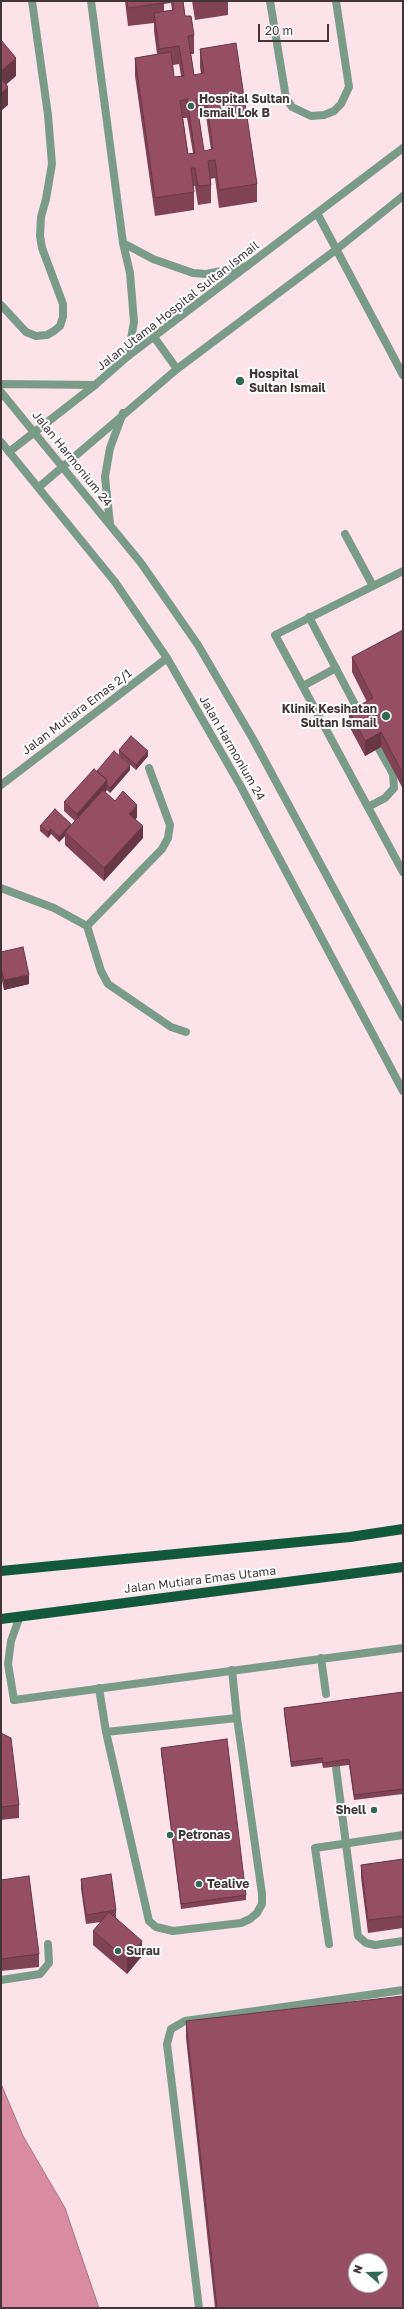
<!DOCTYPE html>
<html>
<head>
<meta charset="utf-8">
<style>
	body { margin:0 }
	#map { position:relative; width:404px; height:2309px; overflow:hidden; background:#fbe3e9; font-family:"Golos Text",sans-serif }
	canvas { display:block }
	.frame { position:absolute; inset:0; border:2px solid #413538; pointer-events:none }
	.north { position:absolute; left:348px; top:2253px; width:40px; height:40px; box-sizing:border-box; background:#fff; border:1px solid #b3aeaf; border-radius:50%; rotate:290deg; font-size:11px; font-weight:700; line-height:16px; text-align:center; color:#413538 }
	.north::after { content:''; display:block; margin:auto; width:14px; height:18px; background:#33694f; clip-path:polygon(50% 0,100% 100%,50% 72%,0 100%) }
	.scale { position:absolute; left:258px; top:24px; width:71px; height:18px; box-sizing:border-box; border:2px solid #413538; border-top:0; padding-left:5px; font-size:12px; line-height:14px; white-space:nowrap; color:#413538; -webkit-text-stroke:3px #fff; paint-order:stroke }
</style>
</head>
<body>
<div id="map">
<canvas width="404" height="2309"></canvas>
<div class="frame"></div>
<div class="north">N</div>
<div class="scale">20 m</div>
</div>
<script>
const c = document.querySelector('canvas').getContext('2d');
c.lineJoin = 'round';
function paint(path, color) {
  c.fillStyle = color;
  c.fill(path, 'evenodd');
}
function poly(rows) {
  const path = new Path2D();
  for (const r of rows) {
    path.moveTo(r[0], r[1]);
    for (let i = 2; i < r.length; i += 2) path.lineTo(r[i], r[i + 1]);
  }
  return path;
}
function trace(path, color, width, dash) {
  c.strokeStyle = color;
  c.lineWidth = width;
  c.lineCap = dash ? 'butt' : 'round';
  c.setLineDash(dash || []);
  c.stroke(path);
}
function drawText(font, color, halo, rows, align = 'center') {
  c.font = font + ' "Golos Text",sans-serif';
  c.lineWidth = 4;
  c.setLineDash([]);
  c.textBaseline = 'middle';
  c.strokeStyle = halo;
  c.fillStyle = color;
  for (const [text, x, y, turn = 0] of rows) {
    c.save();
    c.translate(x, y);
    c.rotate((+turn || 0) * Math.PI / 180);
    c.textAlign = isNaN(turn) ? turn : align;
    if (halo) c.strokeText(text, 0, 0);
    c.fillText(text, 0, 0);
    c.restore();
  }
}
const water = poly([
	[1,2084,23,2136,65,2208,99,2308,1,2308,1,2084]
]);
paint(water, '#d98ba1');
trace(water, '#ab7182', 1);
trace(poly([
	[91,1,123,243,130,273,134,322,128,356],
	[270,1,286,98,292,107,311,116,324,115,334,111,341,104,349,87,336,1],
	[123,243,153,259,193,273,206,274,247,266],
	[1,305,26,332,36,336,47,335,54,331,60,326,63,317,63,304,42,248,40,236,41,217,46,199,52,164,48,115,32,1],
	[154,337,177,369],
	[345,534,373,586],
	[403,571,275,635,403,872],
	[309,617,361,716],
	[303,686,336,668],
	[368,807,385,798,394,788,393,774,379,749],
	[1,888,54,908,87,926,162,849,168,838,170,825,149,768],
	[87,926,101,971,108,984,171,1027,186,1032],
	[321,1658,326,1694],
	[99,1688,106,1732,149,1921,156,1927,173,1931,241,1923,250,1919,257,1913,262,1904,262,1894,237,1718,232,1670],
	[14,1700,8,1664,11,1641,20,1616],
	[106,1732,237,1718],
	[335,1760,358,1936,366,1943,375,1945,403,1941],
	[329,1944,315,1848,403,1835],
	[1,1980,40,1974,49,1963,48,1944],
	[199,2308,167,2044,171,2029,185,2021,403,1990]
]), '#7b9b89', 8);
trace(poly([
	[317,213,403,375],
	[9,452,95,385,128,356,403,148],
	[39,487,177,369,337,249,403,196],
	[14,1700,403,1648]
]), '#7b9b89', 8);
trace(poly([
	[1,384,95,385],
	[1,392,141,563,198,645,253,739,403,1017],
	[1,442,115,582,167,658,240,785,403,1091],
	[110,524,105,477,110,448,123,413],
	[1,785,167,658]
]), '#7b9b89', 8);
trace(poly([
	[1,1571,350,1537,403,1529],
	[1,1619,403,1567]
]), '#12593c', 10);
paint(poly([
	[125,1,183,1,185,16,194,35,194,54,191,54,194,75,201,74,200,67,200,49,257,184,257,202,219,208,215,178,210,179,211,185,211,203,198,205,195,186,193,186,194,192,194,210,155,216,135,76,135,58,157,54,154,31,154,23,128,26],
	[171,3,172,10,164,11,164,4],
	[179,64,181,76,174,77,173,65],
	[206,116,211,150,204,151,199,117],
	[183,118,187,118,193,153,188,154],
	[192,1,228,1,228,15,195,20],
	[403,630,403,789,381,747,365,756,349,726,349,711,367,702,352,672,352,657],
	[119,750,148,756,136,770,119,755],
	[130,770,110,793,107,790,105,792,115,801,137,817,136,819,143,838,104,881,65,845,65,836,59,842,51,834,48,838,40,831,40,826,71,825,75,821,64,811,64,802,97,771],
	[1,952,29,984,4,990,1,977],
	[403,1692,403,1794,354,1800,349,1765,323,1768,322,1763,291,1767,284,1713,284,1708],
	[1,1733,19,1805,19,1818,1,1820],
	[161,1748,246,1895,246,1900,181,1909,161,1753],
	[403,1859,403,1928,368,1933,361,1878,361,1865],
	[81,1879,116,1910,116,1918,142,1956,127,1974,93,1945,93,1931,101,1922,86,1924,81,1889],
	[1,1880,39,1954,39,1967,1,1971],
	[186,2021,403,2308,215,2308,186,2038]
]), '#804356');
paint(poly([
	[16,58,16,76,1,89,1,71],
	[8,87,8,105,1,111,1,93],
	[381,732,381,747,365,756,365,741],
	[148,751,148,756,136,770,136,765],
	[130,765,130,770,110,793,110,788],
	[107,780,107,790,77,823,77,814],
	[137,805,137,817,129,826,129,814],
	[71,824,71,829,65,832,65,836,59,842,59,837],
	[143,826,143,838,104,881,104,868],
	[51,829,51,834,48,838,48,832],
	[29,975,29,984,4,990,4,980],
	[142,1941,142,1956,127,1974,127,1959]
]), '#683746');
const building = poly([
	[127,1,164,1,164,3,128,8,127,1],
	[173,1,183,1,185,16,191,16,194,35,188,36,194,75,204,73,200,49,236,43,257,184,219,190,215,160,208,161,211,185,198,186,195,168,191,168,194,192,155,198,135,58,171,52,174,77,184,76,179,46,159,49,154,13,174,10,173,1],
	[206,98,213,149,204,151,196,99,206,98],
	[187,99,195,153,188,154,180,101,187,99],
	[1,40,16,58,1,71,1,40],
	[1,78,8,87,1,93,1,78],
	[403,630,403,774,381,732,365,741,349,711,373,698,352,657,403,630],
	[131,736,148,751,136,765,119,750,131,736],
	[114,751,130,765,110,788,107,785,107,780,97,771,114,751],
	[94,769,107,780,77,814,64,802,94,769],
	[103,790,115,801,123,791,137,805,129,814,143,826,104,868,65,832,103,790],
	[55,809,71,824,59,837,51,829,48,832,40,826,55,809],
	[23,947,29,975,4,980,1,968,1,952,23,947],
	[403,1692,403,1789,354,1795,349,1759,323,1763,322,1758,291,1762,284,1708,403,1692],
	[1,1733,11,1738,19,1805,1,1807,1,1733],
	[227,1739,246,1895,181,1904,161,1748,227,1739],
	[403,1859,403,1916,368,1920,361,1865,403,1859],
	[111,1874,116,1910,86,1915,81,1879,111,1874],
	[29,1876,39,1954,1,1959,1,1880,29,1876],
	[109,1912,142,1941,127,1959,93,1931,109,1912],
	[403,1996,403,2308,217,2308,186,2021,403,1996],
	[356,2261,380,2261,380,2285,356,2285,356,2261]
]);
paint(building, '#954e64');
trace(building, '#683746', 1);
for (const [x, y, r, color] of [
	[191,106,4,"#33694f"],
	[240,381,5,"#33694f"],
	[386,716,5,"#33694f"],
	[374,1810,4,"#33694f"],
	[170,1835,4,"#33694f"],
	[199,1884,4,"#33694f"],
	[118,1951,4,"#33694f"]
]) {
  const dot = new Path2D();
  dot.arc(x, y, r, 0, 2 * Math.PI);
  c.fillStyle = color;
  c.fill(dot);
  trace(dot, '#fff', 1.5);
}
drawText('bold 12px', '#413538', '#fff', [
	["Hospital Sultan",199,99],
	["Ismail Lok B",199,113],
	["Hospital",249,374],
	["Sultan Ismail",249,388],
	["Klinik Kesihatan",377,709,"right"],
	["Sultan Ismail",377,723,"right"],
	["Shell",366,1810,"right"],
	["Petronas",178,1835],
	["Tealive",207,1884],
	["Surau",126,1951]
], 'left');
drawText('12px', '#413538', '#fff', [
	["Jalan Utama Hospital Sultan Ismail",178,306,-38],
	["Jalan Harmonium 24",72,459,51],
	["Jalan Mutiara Emas 2/1",77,712,-37],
	["Jalan Harmonium 24",232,748,60],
	["Jalan Mutiara Emas Utama",200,1580,-7]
]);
</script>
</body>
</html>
